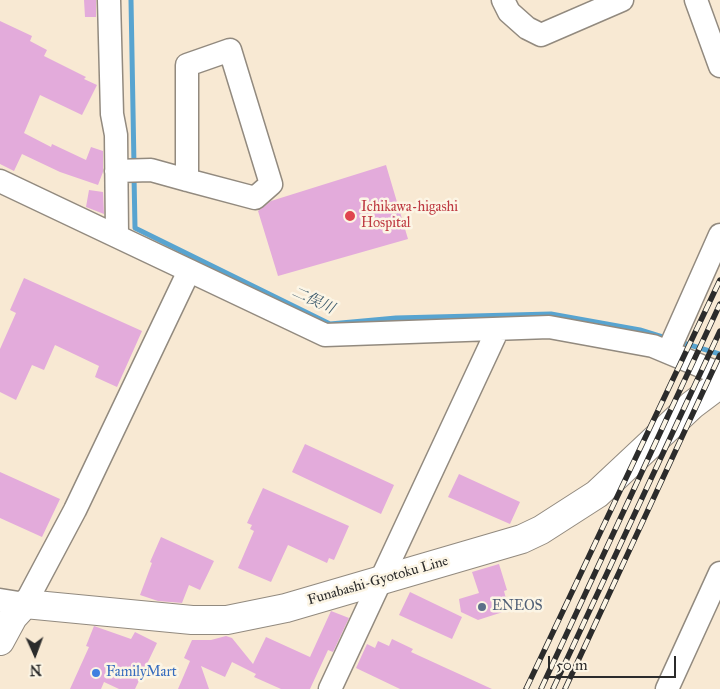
<!DOCTYPE html>
<html>
<head>
<meta charset="utf-8">
<style>
	body { margin:0 }
	#map { position:relative; width:720px; height:689px; overflow:hidden; background:#f8e9d3; font-family:"IM FELL Great Primer",serif }
	canvas { display:block }
	.north { position:absolute; left:10px; top:629px; width:50px; height:50px; -webkit-text-stroke:4px #fcf5e5; paint-order:stroke; rotate:178deg; font-size:14px; font-weight:700; line-height:20px; text-align:center; color:#2b2b2b }
	.north::after { content:''; display:block; margin:auto; width:18px; height:22px; background:#2b2b2b; clip-path:polygon(50% 0,100% 100%,50% 72%,0 100%) }
	.scale { position:absolute; left:548px; top:656px; width:128px; height:22px; box-sizing:border-box; border:2px solid #2b2b2b; border-top:0; padding-left:6px; font-size:15px; line-height:18px; white-space:nowrap; color:#2b2b2b; -webkit-text-stroke:4px #fcf5e5; paint-order:stroke }
</style>
</head>
<body>
<div id="map">
<canvas width="720" height="689"></canvas>
<div class="north">N</div>
<div class="scale">50 m</div>
</div>
<script>
const c = document.querySelector('canvas').getContext('2d');
c.lineJoin = 'round';
function poly(rows) {
  const path = new Path2D();
  for (const r of rows) {
    path.moveTo(r[0], r[1]);
    for (let i = 2; i < r.length; i += 2) path.lineTo(r[i], r[i + 1]);
  }
  return path;
}
function trace(path, color, width, dash) {
  c.strokeStyle = color;
  c.lineWidth = width;
  c.lineCap = dash ? 'butt' : 'round';
  c.setLineDash(dash || []);
  c.stroke(path);
}
function paint(path, color) {
  c.fillStyle = color;
  c.fill(path, 'evenodd');
}
function drawText(font, color, halo, rows, align = 'center') {
  c.font = font + ' "IM FELL Great Primer","Noto Serif JP",serif';
  c.lineWidth = 5;
  c.setLineDash([]);
  c.textBaseline = 'middle';
  c.strokeStyle = halo;
  c.fillStyle = color;
  for (const [text, x, y, turn = 0] of rows) {
    c.save();
    c.translate(x, y);
    c.rotate((+turn || 0) * Math.PI / 180);
    c.textAlign = isNaN(turn) ? turn : align;
    if (halo) c.strokeText(text, 0, 0);
    c.fillText(text, 0, 0);
    c.restore();
  }
}
trace(poly([
	[131,0,134,165],
	[134,176,135,228,330,324,396,318,551,314,640,330,669,339],
	[680,342,720,354]
]), '#58a4d0', 5);
paint(poly([
	[84,0,96,0,96,17,85,17],
	[0,21,32,36,30,41,47,50,44,56,86,77,84,79,97,85,82,115,40,95,24,133,51,147,52,144,86,160,91,147,103,151,103,172,98,185,60,172,22,154,14,171,0,164],
	[386,165,408,239,278,276,258,211,271,201],
	[89,190,103,192,104,214,86,207],
	[24,278,142,331,117,387,95,377,99,366,55,345,44,370,32,365,16,400,0,392,0,349,16,313,10,310],
	[305,444,394,485,381,514,292,472],
	[0,472,60,499,42,537,0,518],
	[459,474,520,502,510,524,448,497],
	[263,488,349,526,334,560,329,558,327,563,288,545,271,582,238,568,254,531,250,529,252,525,247,523],
	[161,537,214,561,200,590,189,585,182,603,158,601,140,595,152,563,150,562],
	[499,564,507,590,504,591,509,610,478,620,461,612,459,599,479,593,472,572],
	[410,592,462,617,452,639,399,615],
	[331,611,349,618,333,652,328,650,310,689,281,689,254,677,256,674,232,662,225,677,201,666,209,689,178,689,190,661,184,658,192,640,211,640,226,636,232,638,253,664,266,637,310,657],
	[94,626,131,639,135,632,157,643,135,689,119,689,104,682,101,689,70,689,89,647,86,646],
	[392,639,413,649,411,652,492,689,400,689,356,668,367,644,375,648,378,641,389,646]
]), '#e3abdb');
const minor = poly([
	[109,0,112,114,116,135,117,235],
	[503,0,509,12,527,28,541,35,622,0],
	[696,0,720,66],
	[116,171,151,170,187,180,255,198,271,184,230,50,187,65,187,180],
	[0,181,325,335,549,327,653,346,720,374],
	[668,352,720,235],
	[0,600,25,604,75,510,189,271],
	[330,689,498,329],
	[667,689,720,573]
]);
const major = poly([
	[0,641,13,617,25,604,192,620,227,620,286,608,522,539,541,530,597,494,692,405,720,384]
]);
trace(minor, '#928a7f', 25);
trace(major, '#928a7f', 30);
trace(minor, '#fff', 22);
trace(major, '#fff', 28);
const rail = poly([
	[526,689,720,280],
	[541,689,720,304],
	[553,689,720,331],
	[565,689,720,355]
]);
trace(rail, '#2b2b2b', 5.5);
trace(rail, '#fcf5e5', 4, [11]);
for (const [x, y, r, color] of [
	[350,216,6,"#e0444e"],
	[482,607,5,"#5c6f8a"],
	[96,673,5,"#3f7fe0"]
]) {
  const dot = new Path2D();
  dot.arc(x, y, r, 0, 2 * Math.PI);
  c.fillStyle = color;
  c.fill(dot);
  trace(dot, '#fcf5e5', 2);
}
drawText('14px', '#be3a42', '#fcf5e5', [
	["Ichikawa-higashi",361,208],
	["Hospital",361,224]
], 'left');
drawText('14px', '#2b2b2b', '#fcf5e5', [
	["Funabashi-Gyotoku Line",378,581,-16]
]);
drawText('14px', '#4e5e75', '#fcf5e5', [
	["ENEOS",492,607]
], 'left');
drawText('14px', '#366cbe', '#fcf5e5', [
	["FamilyMart",106,673]
], 'left');
drawText('italic 15px', '#3d5b6d', '#fcf5e5', [
	["二俣川",313,301,24]
]);
</script>
</body>
</html>
